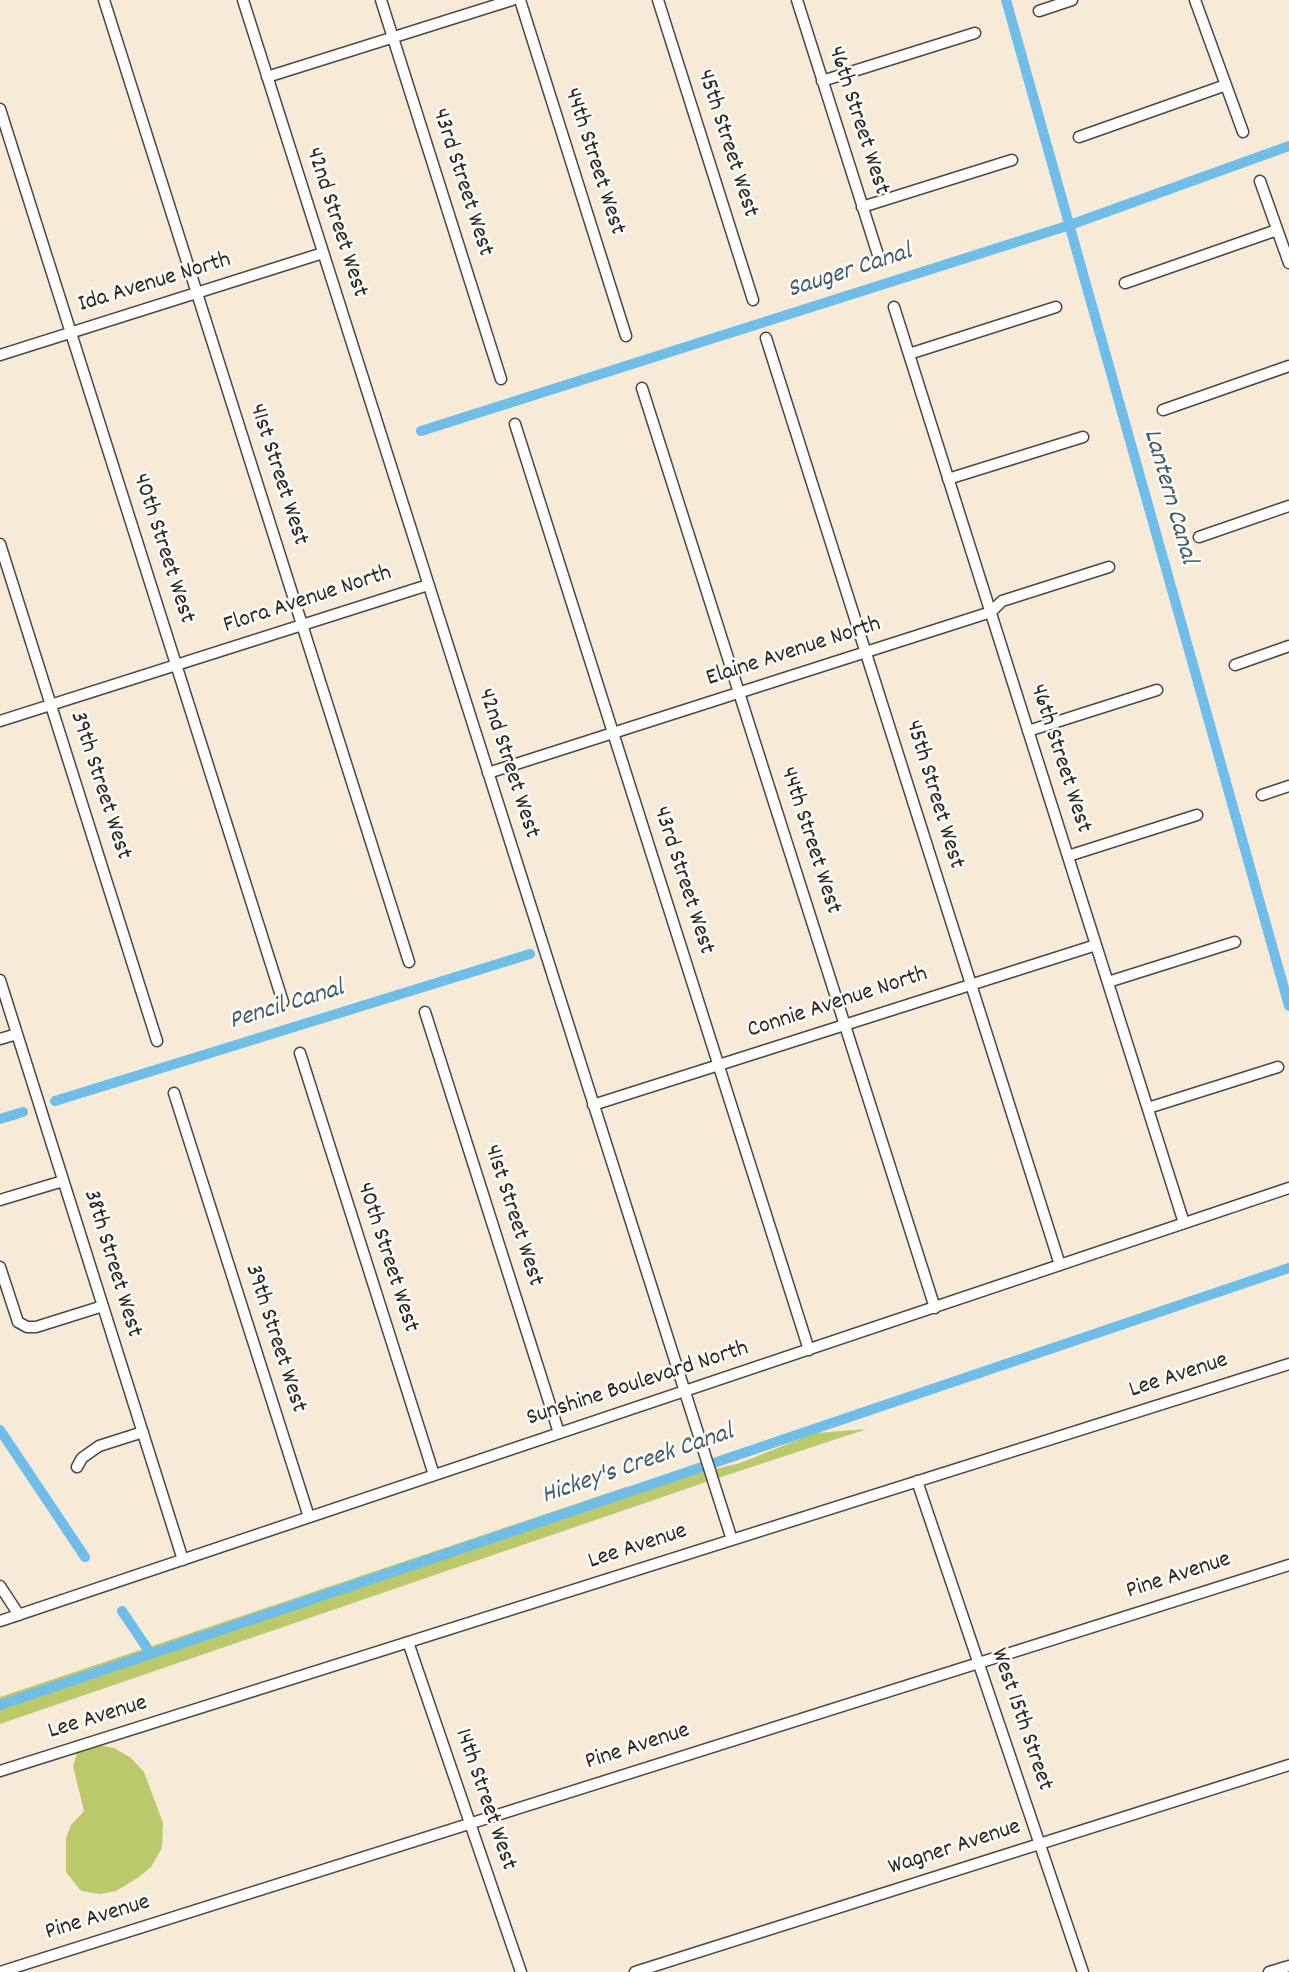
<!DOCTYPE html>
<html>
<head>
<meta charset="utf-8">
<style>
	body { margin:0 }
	canvas { display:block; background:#f7ebd8 }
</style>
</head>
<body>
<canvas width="1289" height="1972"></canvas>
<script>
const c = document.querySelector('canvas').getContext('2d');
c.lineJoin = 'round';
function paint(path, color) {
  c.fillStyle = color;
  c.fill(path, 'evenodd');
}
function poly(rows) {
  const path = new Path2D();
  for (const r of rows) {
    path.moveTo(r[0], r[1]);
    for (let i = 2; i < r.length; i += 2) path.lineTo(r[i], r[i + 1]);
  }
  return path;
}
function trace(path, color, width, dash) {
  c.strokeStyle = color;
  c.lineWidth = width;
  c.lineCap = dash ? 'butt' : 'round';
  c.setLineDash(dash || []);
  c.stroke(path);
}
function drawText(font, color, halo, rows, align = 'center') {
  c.font = font + ' Dekko,sans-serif';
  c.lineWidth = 5;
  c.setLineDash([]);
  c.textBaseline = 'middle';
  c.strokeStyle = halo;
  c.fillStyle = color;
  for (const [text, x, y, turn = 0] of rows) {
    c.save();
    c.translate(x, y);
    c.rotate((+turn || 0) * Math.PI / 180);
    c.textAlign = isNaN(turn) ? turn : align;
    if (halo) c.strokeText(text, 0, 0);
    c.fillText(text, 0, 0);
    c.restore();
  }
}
paint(poly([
	[867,1429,718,1478,0,1724,0,1697,626,1487,636,1489,740,1463,815,1433],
	[98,1745,114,1748,131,1758,144,1772,163,1823,162,1848,151,1867,139,1877,116,1891,100,1894,81,1891,66,1872,66,1838,71,1825,84,1811,73,1766,77,1753]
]), '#bcc96a');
trace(poly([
	[1006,0,1289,1006],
	[421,431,1070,225,1289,146],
	[55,1101,530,954],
	[0,1119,23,1112],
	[0,1430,85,1557],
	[122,1611,151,1654],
	[0,1705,1289,1268]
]), '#6fbeea', 10);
const minor = poly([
	[104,0,409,962],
	[243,0,732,1540],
	[381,0,501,379],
	[520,0,626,336],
	[658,0,753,300],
	[797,0,878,255],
	[1195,0,1243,132],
	[1039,11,1072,0],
	[267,77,512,0],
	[822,81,975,33],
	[0,109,283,1002],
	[1079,137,1226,85],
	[1260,181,1289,263],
	[862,207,1012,160],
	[1125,283,1277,230],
	[894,307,1184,1223],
	[766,338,1060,1265],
	[909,354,1056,307],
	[0,355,323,253],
	[642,388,935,1308],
	[1163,410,1289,366],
	[515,424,809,1350],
	[948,479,1083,437],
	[1199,537,1289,506],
	[0,544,157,1041],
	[1235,665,1289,646],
	[0,721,428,585],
	[1028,731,1157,690],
	[488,773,991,612,1002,601,1109,567],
	[1262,795,1289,786],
	[1068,856,1197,815],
	[0,980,183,1560],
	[1108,982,1235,942],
	[425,1012,559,1433],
	[0,1039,17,1034],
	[300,1053,434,1475],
	[174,1093,309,1517],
	[593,1105,1096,945],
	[1148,1108,1278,1067],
	[0,1200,63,1181],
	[0,1267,18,1322,27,1327,36,1327,103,1306],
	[77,1467,82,1458,99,1446,143,1432],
	[917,1481,1083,1972],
	[0,1586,19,1615],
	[0,1621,1289,1188],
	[408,1642,521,1972],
	[0,1771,1289,1364],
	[0,1972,1289,1565],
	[635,1972,1289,1765],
	[1269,1972,1289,1966]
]);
trace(minor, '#4a4845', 13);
trace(minor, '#fff', 10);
drawText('24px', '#2b2b2b', '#fdfcf7', [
	["46th Street West",857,121,72],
	["45th Street West",726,144,72],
	["44th Street West",593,162,72],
	["43rd Street West",461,183,72],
	["42nd Street West",335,223,72],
	["Ida Avenue North",155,284,-17],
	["41st Street West",277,475,72],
	["40th Street West",162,549,72],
	["Flora Avenue North",308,601,-18],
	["Elaine Avenue North",794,653,-18],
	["46th Street West",1059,759,72],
	["42nd Street West",507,764,72],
	["39th Street West",99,786,72],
	["45th Street West",933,795,73],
	["44th Street West",809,841,72],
	["43rd Street West",682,881,72],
	["Connie Avenue North",838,1004,-18],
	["41st Street West",512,1216,72],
	["40th Street West",386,1258,72],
	["38th Street West",111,1264,73],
	["39th Street West",274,1339,72],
	["Lee Avenue",1179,1377,-18],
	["Sunshine Boulevard North",638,1385,-18],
	["Lee Avenue",638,1548,-18],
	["Pine Avenue",1179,1577,-18],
	["Lee Avenue",98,1719,-17],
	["West 15th Street",1020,1720,71],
	["Pine Avenue",638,1748,-18],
	["14th Street West",484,1800,71],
	["Wagner Avenue",955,1849,-18],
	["Pine Avenue",98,1919,-17]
]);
drawText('italic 26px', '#435e6e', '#fdfcf7', [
	["Sauger Canal",850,273,-18],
	["Lantern Canal",1168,497,74],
	["Pencil Canal",287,1007,-17],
	["Hickey's Creek Canal",638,1466,-19]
]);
</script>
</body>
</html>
